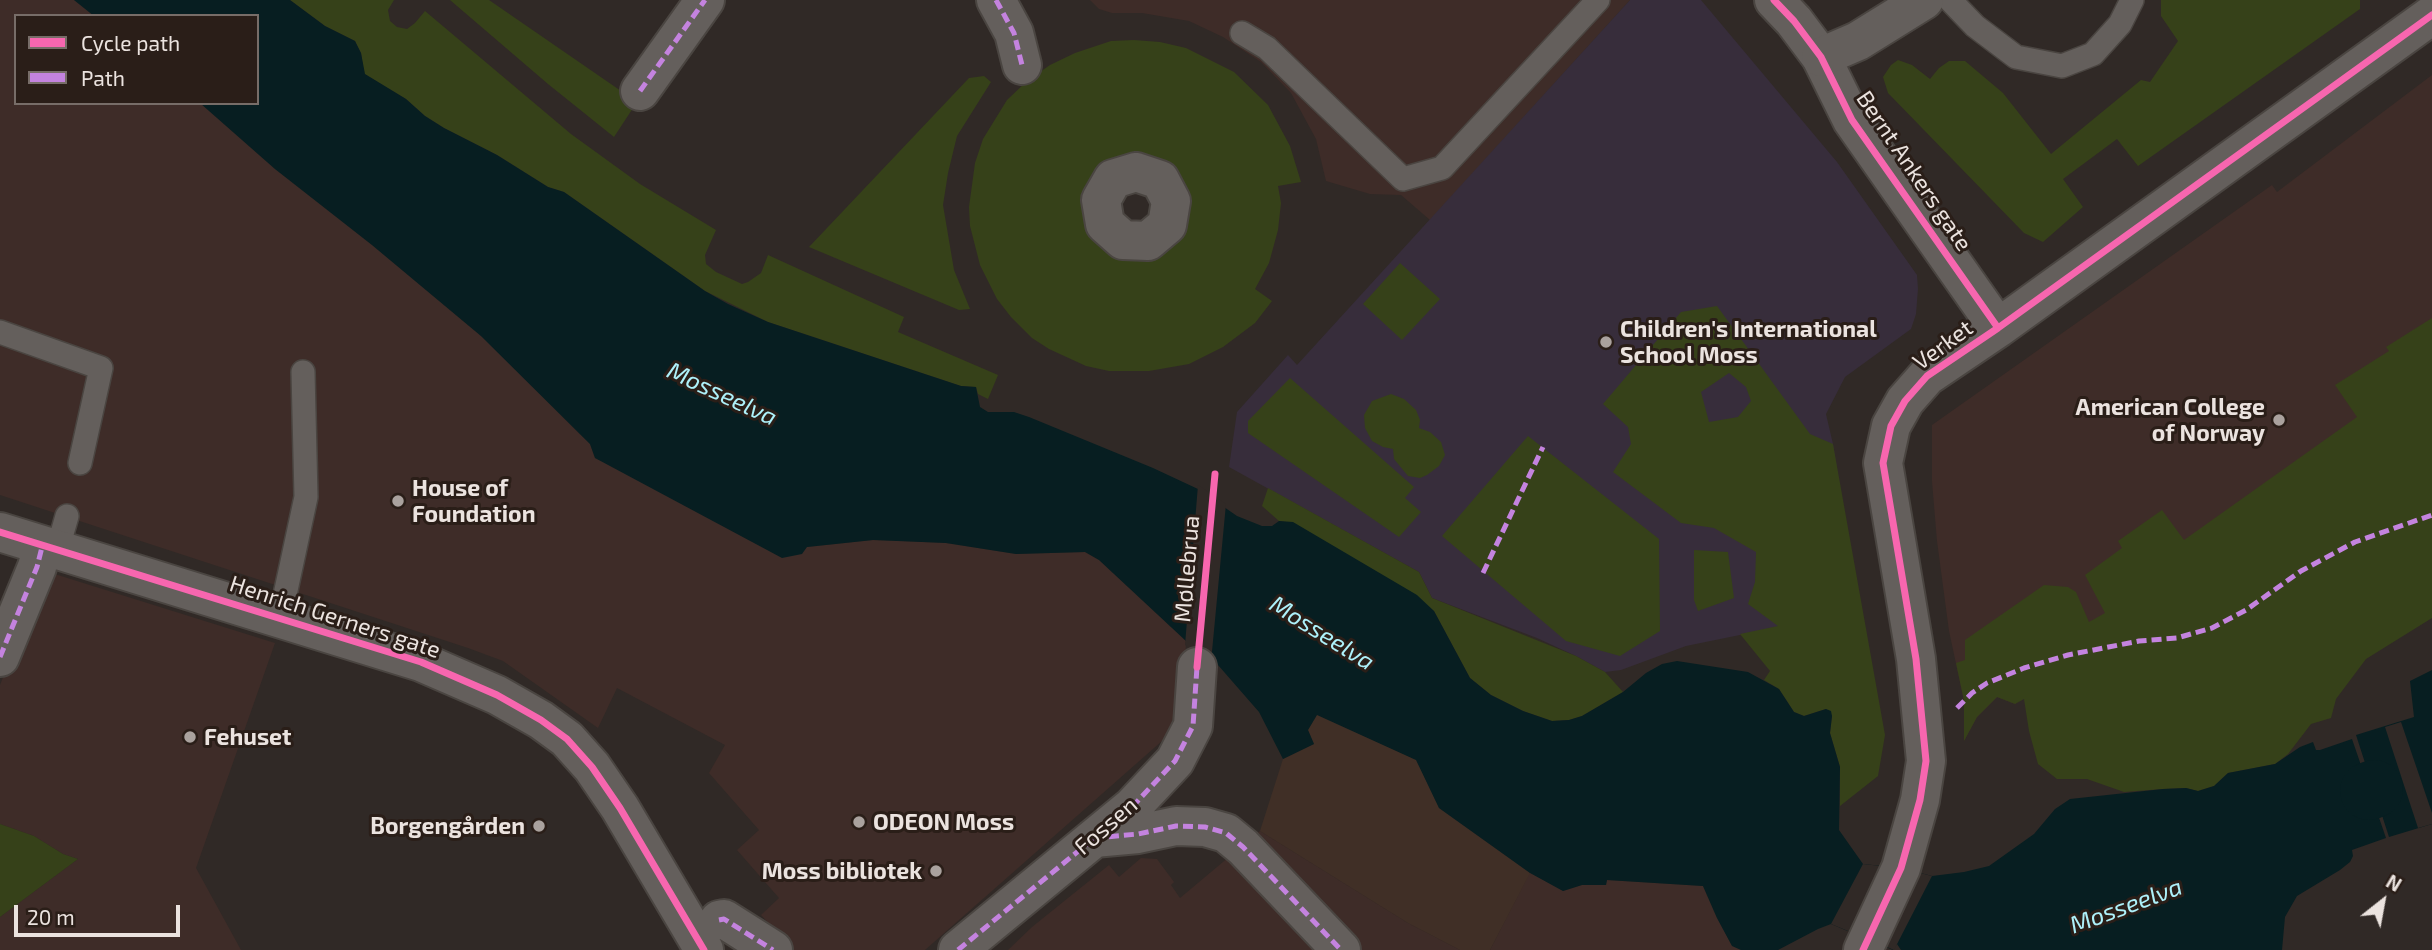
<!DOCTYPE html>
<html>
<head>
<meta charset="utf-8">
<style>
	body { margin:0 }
	#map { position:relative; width:2432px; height:950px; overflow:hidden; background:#302926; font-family:"Exo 2",sans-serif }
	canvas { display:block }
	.legend { position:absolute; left:14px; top:14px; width:245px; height:91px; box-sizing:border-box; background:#2a1e18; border:2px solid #776d68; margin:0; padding:9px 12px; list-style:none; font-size:21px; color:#ebe3df }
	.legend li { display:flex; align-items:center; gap:14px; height:35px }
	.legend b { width:35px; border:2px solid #776d68 }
	.north { position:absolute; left:2348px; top:866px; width:70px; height:70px; -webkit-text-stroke:5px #2a1e18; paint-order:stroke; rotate:31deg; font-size:19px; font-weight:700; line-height:28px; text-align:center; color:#ebe3df }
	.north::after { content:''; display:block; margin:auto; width:24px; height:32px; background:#ebe3df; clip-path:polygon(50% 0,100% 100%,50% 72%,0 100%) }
	.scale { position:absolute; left:14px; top:905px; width:166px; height:32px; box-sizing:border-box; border:4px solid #ebe3df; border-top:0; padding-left:9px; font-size:21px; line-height:24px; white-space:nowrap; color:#ebe3df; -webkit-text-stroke:5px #2a1e18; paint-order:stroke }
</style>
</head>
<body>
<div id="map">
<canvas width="2432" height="950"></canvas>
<ul class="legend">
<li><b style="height:9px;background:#f766af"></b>Cycle path</li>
<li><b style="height:9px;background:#c483df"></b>Path</li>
</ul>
<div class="north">N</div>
<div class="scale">20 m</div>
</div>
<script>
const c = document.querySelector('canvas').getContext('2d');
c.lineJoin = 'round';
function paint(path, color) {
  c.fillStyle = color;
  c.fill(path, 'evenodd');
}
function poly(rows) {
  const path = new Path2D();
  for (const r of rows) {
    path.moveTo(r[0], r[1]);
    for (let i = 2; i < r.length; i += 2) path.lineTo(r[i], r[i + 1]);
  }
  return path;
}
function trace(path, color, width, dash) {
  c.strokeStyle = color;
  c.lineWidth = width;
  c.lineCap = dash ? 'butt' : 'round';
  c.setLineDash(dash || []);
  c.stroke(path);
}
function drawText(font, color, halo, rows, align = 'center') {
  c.font = font + ' "Exo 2",sans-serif';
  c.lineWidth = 6;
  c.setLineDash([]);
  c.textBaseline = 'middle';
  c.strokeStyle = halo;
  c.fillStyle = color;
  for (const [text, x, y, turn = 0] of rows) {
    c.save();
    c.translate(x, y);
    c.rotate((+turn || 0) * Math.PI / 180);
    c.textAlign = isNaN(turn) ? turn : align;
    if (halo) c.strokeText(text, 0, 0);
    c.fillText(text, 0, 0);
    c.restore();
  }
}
paint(poly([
	[0,0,74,0,94,16,16,16,16,103,200,103,275,169,372,245,481,336,590,444,595,458,807,547,873,540,904,541,946,543,1016,554,1085,552,1099,560,1186,641,1184,690,1173,726,1162,741,925,950,793,950,761,915,779,898,737,850,759,830,709,773,725,745,617,688,598,728,503,661,468,648,0,495],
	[1090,0,1630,0,1430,220,1401,195,1370,194,1326,181,1316,139,1291,93,1261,62,1223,37,1189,21,1142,13,1112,13,1099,9],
	[2432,75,2432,564,2072,665,2015,704,1997,697,1977,717,1964,741,1964,701,1949,631,1937,541,1932,481,1932,425,2272,185,2277,192],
	[45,571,275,643,196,868,241,950,0,950,0,917,78,859,63,854,34,836,0,824,0,685],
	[1260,831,1408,923,1460,950,1008,950,1032,927,1109,865,1119,877,1141,858,1157,859,1174,882,1171,885,1180,898],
	[1530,872,1563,891,1582,885,1606,885,1607,880,1703,886,1717,918,1732,945,1741,950,1490,950]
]), '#3e2c28');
paint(poly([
	[1317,714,1417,760,1439,808,1530,873,1490,950,1460,950,1408,923,1260,831,1283,759,1314,744,1308,730]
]), '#402f26');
paint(poly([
	[1630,0,1701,0,1837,162,1917,275,1918,289,1916,314,1911,329,1845,377,1826,414,1833,444,1844,510,1779,627,1686,646,1621,670,1605,672,1576,656,1537,638,1432,598,1419,572,1229,467,1237,412,1288,355,1297,365]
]), '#372d3b');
paint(poly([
	[290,0,394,0,388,10,390,21,397,27,407,29,415,23,425,11,571,134,640,184,716,230,705,255,706,264,716,272,742,284,748,282,761,273,768,255,904,317,898,332,998,375,988,399,978,394,976,387,961,386,768,322,705,291,564,192,548,187,497,155,444,128,425,116,406,99,364,74,361,53,355,41,325,26],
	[450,0,489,0,637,102,614,137,548,84],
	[2161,0,2360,0,2360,9,2138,166,2117,139,2063,179,2083,207,2043,242,2024,233,1888,93,1883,77,1891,65,1898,60,1912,65,1930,79,1939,68,1949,61,1965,61,2003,93,2051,154,2141,80,2150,82,2178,41,2161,16],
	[1134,40,1160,42,1186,48,1234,72,1268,105,1290,146,1301,182,1278,186,1281,203,1278,230,1269,263,1255,289,1272,301,1255,323,1223,347,1189,364,1149,371,1109,371,1086,366,1049,349,1032,338,1011,317,997,299,980,265,970,226,969,207,975,163,983,139,1007,100,1027,81,1050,65,1075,53,1111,41],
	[1136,172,1167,225,1105,224],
	[984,76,991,82,957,136,948,173,943,205,954,270,970,309,959,310,809,247,969,78],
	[1400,263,1440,299,1402,340,1363,304],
	[1717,306,1810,434,1833,444,1885,735,1878,776,1840,806,1840,767,1830,733,1832,716,1826,709,1804,716,1794,712,1779,689,1764,680,1770,671,1740,634,1778,626,1748,604,1755,582,1756,552,1714,528,1681,523,1613,472,1631,444,1628,427,1603,404,1681,312],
	[1729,373,1746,387,1751,401,1738,417,1709,422,1701,392],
	[2432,318,2432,618,2366,659,2336,699,2331,718,2311,724,2288,754,2275,764,2228,773,2214,786,2198,791,2186,788,2163,789,2124,792,2087,779,2057,779,2038,764,2029,731,2024,699,2015,704,1997,697,1977,717,1964,741,1964,701,1956,663,1965,660,1965,640,2044,585,2068,587,2076,592,2089,622,2105,613,2085,575,2122,548,2118,541,2162,510,2184,540,2357,417,2335,385,2389,351,2386,347],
	[1290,378,1414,487,1405,498,1421,512,1399,537,1248,433,1248,421],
	[1391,394,1404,399,1416,410,1420,420,1419,428,1430,432,1441,442,1445,455,1439,466,1427,475,1420,478,1408,476,1394,459,1393,449,1383,447,1372,441,1365,428,1364,415,1372,401],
	[1528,436,1659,539,1660,631,1620,656,1566,641,1442,536],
	[1268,488,1419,572,1432,598,1576,656,1605,672,1623,692,1582,716,1569,720,1552,721,1523,711,1491,695,1470,678,1434,611,1293,523,1279,521,1262,506],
	[1694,550,1728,552,1734,598,1698,611,1694,600],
	[0,824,34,836,63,854,78,859,0,917]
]), '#364119');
paint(poly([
	[74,0,290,0,325,26,355,41,361,53,365,74,406,99,425,116,444,128,497,155,548,187,564,192,705,291,728,304,768,322,961,386,976,387,980,407,988,412,1014,412,1029,417,1153,468,1198,489,1237,516,1262,526,1272,526,1279,521,1293,522,1417,595,1434,611,1470,678,1491,695,1523,711,1552,721,1569,720,1582,716,1623,692,1646,673,1662,664,1677,661,1748,672,1779,689,1794,712,1804,716,1826,709,1831,711,1832,716,1830,733,1840,767,1839,830,1863,864,1901,868,1932,876,1964,872,1989,866,2034,834,2055,809,2070,799,2163,789,2186,788,2198,791,2214,786,2228,773,2275,764,2300,747,2313,742,2316,750,2320,750,2352,739,2386,838,2352,850,2353,856,2350,862,2340,870,2297,896,2285,917,2282,950,1901,950,1897,944,1893,950,1831,924,1818,929,1778,950,1741,950,1732,946,1717,918,1703,886,1607,880,1606,885,1582,885,1563,891,1530,873,1439,808,1416,760,1317,715,1308,730,1314,744,1283,759,1259,712,1211,657,1186,641,1099,560,1085,552,1016,554,946,543,873,540,807,547,802,554,782,558,595,458,590,444,481,336,372,245,275,169,200,103,257,103,257,16,94,16],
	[2432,670,2432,824,2389,837,2356,735,2414,717,2410,681]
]), '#071e21');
paint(poly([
	[1198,485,1226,504,1211,662,1185,645],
	[2401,722,2432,813,2432,824,2418,828,2385,727],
	[1863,864,1901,868,1932,876,1894,950,1831,924]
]), '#302926');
trace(poly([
	[2369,791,2374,789]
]), '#071e21', 58);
const lane = poly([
	[1950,0,1975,26,2016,57,2062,66,2093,54,2120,24,2132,0],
	[1242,33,1267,48,1403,179,1442,168,1598,0],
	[0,332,101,368,80,463],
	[57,551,67,516],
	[280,618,306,497,303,372]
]);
const street = poly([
	[996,0,1014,33,1022,65],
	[1774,0,1794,21,1821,57,1852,120,1998,328],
	[640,91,705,0],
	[1136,172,1160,180,1171,201,1167,225,1148,241,1123,240,1105,224,1101,200,1113,179,1136,172],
	[0,532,421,662,497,695,541,720,567,739,592,767,620,808,704,950],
	[0,657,37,567,42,547],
	[1094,838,1138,834,1176,826,1205,827,1226,833,1243,847,1341,950],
	[719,920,724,919,773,950],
	[958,950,1132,807,1175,761,1193,726,1197,667],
	[1863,950,1901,868,1920,800,1926,761,1916,659,1883,463,1891,426,1905,401,1927,376,1998,328,2432,15]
]);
const secondary = poly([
	[1821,57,1858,41,1924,0]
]);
trace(lane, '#4a4541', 26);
trace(street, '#4a4541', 42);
trace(secondary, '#4a4541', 42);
trace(lane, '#645f5c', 23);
trace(street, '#645f5c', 38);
trace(secondary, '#645f5c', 38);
trace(poly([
	[996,0,1014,33,1022,65],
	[640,91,705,0],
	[1483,573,1543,447],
	[0,657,37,567,42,547],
	[1957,708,1972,693,1987,683,2024,668,2068,655,2139,641,2177,638,2212,628,2246,610,2301,571,2355,542,2432,515],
	[1094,838,1138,834,1176,826,1205,827,1226,833,1243,847,1341,950],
	[719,920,724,919,773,950],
	[958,950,1132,807,1175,761,1193,726,1197,667]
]), '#c483df', 5, [10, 5]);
trace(poly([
	[1774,0,1794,21,1821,57,1852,120,1998,328],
	[0,532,421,662,497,695,541,720,567,739,592,767,620,808,704,950],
	[1197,667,1215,474],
	[1863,950,1901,868,1920,800,1926,761,1916,659,1883,463,1891,426,1905,401,1927,376,1998,328,2432,15]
]), '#f766af', 7);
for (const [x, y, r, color] of [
	[1606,342,7,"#aaa29e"],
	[2279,420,7,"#aaa29e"],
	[398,501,7,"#aaa29e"],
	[190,737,7,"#aaa29e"],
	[859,822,7,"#aaa29e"],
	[539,826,7,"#aaa29e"],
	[936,871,7,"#aaa29e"]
]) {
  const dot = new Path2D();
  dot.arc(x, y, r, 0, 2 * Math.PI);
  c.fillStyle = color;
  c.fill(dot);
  trace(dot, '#2a1e18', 2.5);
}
drawText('23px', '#ebe3df', '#2a1e18', [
	["Bernt Ankers gate",1914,171,56],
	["Verket",1943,345,-36],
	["Møllebrua",1187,569,-85],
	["Henrich Gerners gate",335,617,18],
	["Fossen",1106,826,-41]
]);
drawText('bold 23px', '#ebe3df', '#2a1e18', [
	["Children's International",1620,329],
	["School Moss",1620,355],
	["American College",2265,407,"right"],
	["of Norway",2265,433,"right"],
	["House of",412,488],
	["Foundation",412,514],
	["Fehuset",204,737],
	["ODEON Moss",873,822],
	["Borgengården",525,826,"right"],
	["Moss bibliotek",922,871,"right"]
], 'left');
drawText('italic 24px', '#aef1fa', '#2a1e18', [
	["Mosseelva",722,394,25],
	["Mosseelva",1322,633,32],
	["Mosseelva",2126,906,-20]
]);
</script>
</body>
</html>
